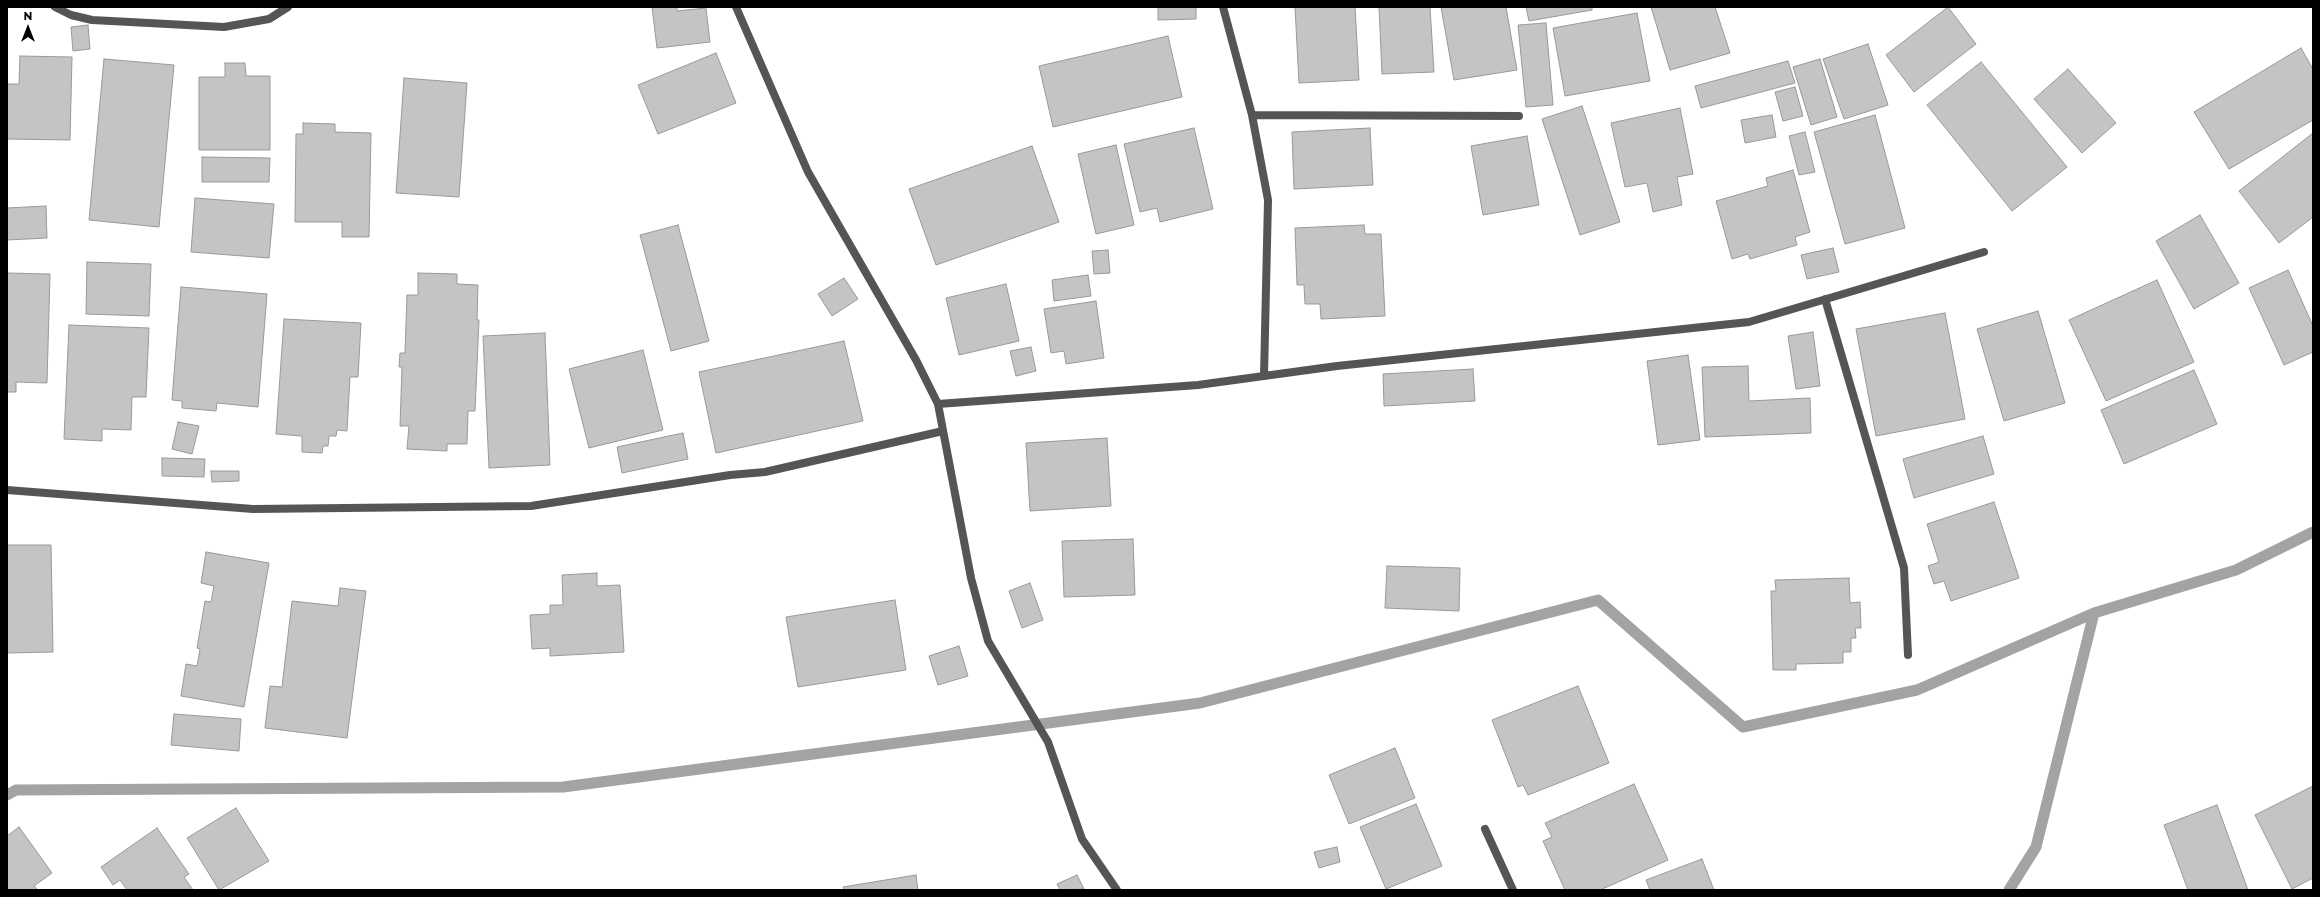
<!DOCTYPE html>
<html>
<head>
<meta charset="utf-8">
<style>
	body { margin:0 }
	#map { position:relative; width:2320px; height:897px; overflow:hidden; background:#fff; font-family:Montserrat,sans-serif }
	canvas { display:block }
	.frame { position:absolute; inset:0; border:8px solid #000; pointer-events:none }
	.north { position:absolute; left:8px; top:8px; width:40px; height:40px; -webkit-text-stroke:3px #fff; paint-order:stroke; rotate:0deg; font-size:11px; font-weight:700; line-height:16px; text-align:center; color:#000 }
	.north::after { content:''; display:block; margin:auto; width:14px; height:18px; background:#000; clip-path:polygon(50% 0,100% 100%,50% 72%,0 100%) }
</style>
</head>
<body>
<div id="map">
<canvas width="2320" height="897"></canvas>
<div class="frame"></div>
<div class="north">N</div>
</div>
<script>
const c = document.querySelector('canvas').getContext('2d');
c.lineJoin = 'round';
function poly(rows) {
  const path = new Path2D();
  for (const r of rows) {
    path.moveTo(r[0], r[1]);
    for (let i = 2; i < r.length; i += 2) path.lineTo(r[i], r[i + 1]);
  }
  return path;
}
function trace(path, color, width, dash) {
  c.strokeStyle = color;
  c.lineWidth = width;
  c.lineCap = dash ? 'butt' : 'round';
  c.setLineDash(dash || []);
  c.stroke(path);
}
function paint(path, color) {
  c.fillStyle = color;
  c.fill(path, 'evenodd');
}
trace(poly([
	[7,795,16,790,563,787,1200,703,1598,600,1743,727,1917,690,2094,613,2236,570,2313,532],
	[2009,890,2036,847,2094,613]
]), '#a3a3a3', 11);
const building = poly([
	[652,7,677,7,677,11,706,8,710,42,657,48,652,7],
	[1158,7,1196,7,1196,19,1158,20,1158,7],
	[1295,7,1355,7,1359,80,1299,83,1295,7],
	[1379,7,1430,7,1434,72,1382,74,1379,7],
	[1441,7,1506,7,1517,70,1454,80,1441,7],
	[1526,7,1592,7,1592,10,1529,21,1526,7],
	[1651,7,1715,7,1730,53,1670,70,1651,7],
	[1948,7,1976,44,1914,92,1886,55,1948,7],
	[1637,13,1650,81,1565,96,1553,28,1637,13],
	[1546,23,1553,105,1526,107,1518,25,1546,23],
	[88,25,90,49,73,51,71,27,88,25],
	[1168,36,1182,97,1053,127,1039,66,1168,36],
	[1868,44,1888,105,1844,119,1823,59,1868,44],
	[2301,48,2313,69,2313,120,2229,169,2194,112,2301,48],
	[716,53,736,103,658,134,638,85,716,53],
	[20,56,72,57,70,140,7,139,7,84,19,84,20,56],
	[104,59,174,65,159,227,89,220,104,59],
	[1820,59,1837,117,1811,125,1793,67,1820,59],
	[1788,61,1795,83,1701,108,1695,86,1788,61],
	[1981,62,2067,167,2012,211,1927,105,1981,62],
	[225,63,245,63,246,76,270,76,270,150,199,150,199,77,225,77,225,63],
	[2068,69,2116,123,2082,153,2034,99,2068,69],
	[404,78,467,83,459,197,396,193,404,78],
	[1795,87,1803,116,1783,121,1775,92,1795,87],
	[1582,106,1620,222,1580,235,1542,119,1582,106],
	[1680,108,1693,174,1677,177,1682,205,1653,212,1647,183,1625,187,1611,123,1680,108],
	[1772,115,1776,137,1745,143,1741,120,1772,115],
	[1875,115,1905,228,1845,244,1814,132,1875,115],
	[303,123,335,124,335,132,371,133,369,237,342,237,342,222,295,222,296,134,303,134,303,123],
	[1194,128,1213,209,1160,222,1157,208,1140,212,1124,144,1194,128],
	[1370,128,1373,185,1294,189,1292,132,1370,128],
	[1805,132,1815,172,1799,175,1789,136,1805,132],
	[2313,133,2313,217,2279,243,2239,191,2313,133],
	[1527,136,1539,205,1483,215,1471,146,1527,136],
	[1116,145,1134,225,1096,234,1078,154,1116,145],
	[1032,146,1059,222,936,265,909,189,1032,146],
	[202,157,270,158,269,182,202,182,202,157],
	[1793,170,1810,232,1795,237,1797,245,1750,259,1748,254,1732,259,1716,201,1768,186,1766,178,1793,170],
	[195,198,274,204,269,258,191,252,195,198],
	[46,206,47,238,7,240,7,208,46,206],
	[2200,215,2239,283,2194,309,2156,241,2200,215],
	[678,225,709,341,671,351,640,235,678,225],
	[1364,225,1365,234,1381,234,1385,316,1321,319,1320,304,1305,304,1304,285,1297,285,1295,228,1364,225],
	[1833,248,1839,272,1807,279,1801,255,1833,248],
	[1108,250,1110,273,1094,274,1092,251,1108,250],
	[87,262,151,264,149,316,86,314,87,262],
	[2288,270,2313,326,2313,352,2284,365,2249,288,2288,270],
	[7,273,50,274,47,383,16,382,16,392,7,392,7,273],
	[418,273,457,274,457,284,478,285,477,320,479,320,475,411,468,411,467,444,447,444,447,451,407,449,409,426,400,426,402,367,399,367,400,353,405,353,407,295,418,295,418,273],
	[1088,275,1091,296,1054,301,1052,280,1088,275],
	[844,278,858,299,832,316,818,294,844,278],
	[2157,280,2194,362,2106,401,2069,320,2157,280],
	[1006,284,1019,341,959,355,946,298,1006,284],
	[181,287,267,294,258,407,217,403,216,411,182,408,182,401,172,400,181,287],
	[1096,301,1104,358,1066,364,1064,351,1051,353,1044,309,1096,301],
	[2038,311,2065,403,2004,421,1977,329,2038,311],
	[1945,313,1965,419,1876,436,1856,329,1945,313],
	[284,319,361,323,358,377,350,377,347,431,337,430,336,436,329,436,328,446,323,446,322,453,302,452,302,436,276,434,284,319],
	[69,325,149,328,146,397,132,397,131,430,102,429,102,441,64,439,69,325],
	[1813,332,1820,386,1796,389,1788,336,1813,332],
	[545,333,550,465,489,468,483,336,545,333],
	[844,341,863,421,716,453,699,372,844,341],
	[1031,347,1036,371,1016,376,1010,351,1031,347],
	[643,350,663,430,589,448,569,369,643,350],
	[1688,355,1700,440,1658,445,1647,361,1688,355],
	[1748,366,1749,401,1810,398,1811,433,1705,437,1702,367,1748,366],
	[1473,369,1475,401,1384,406,1383,374,1473,369],
	[2194,370,2217,424,2124,464,2101,410,2194,370],
	[178,422,199,426,192,454,172,449,178,422],
	[683,433,688,459,622,473,617,447,683,433],
	[1983,436,1994,474,1914,498,1903,459,1983,436],
	[1107,438,1111,506,1030,511,1026,443,1107,438],
	[162,458,205,459,204,477,162,476,162,458],
	[211,471,239,471,239,481,212,482,211,471],
	[1994,502,2019,578,1951,601,1944,581,1934,584,1928,566,1939,562,1927,524,1994,502],
	[1133,539,1135,595,1064,597,1062,541,1133,539],
	[7,545,51,545,53,652,7,653,7,545],
	[206,552,269,563,244,707,181,696,186,664,197,666,200,649,197,648,205,601,211,602,214,586,201,583,206,552],
	[1387,566,1460,568,1459,611,1385,608,1387,566],
	[597,573,597,586,620,585,624,652,550,656,550,648,532,649,530,615,550,614,550,605,563,605,562,575,597,573],
	[1849,578,1850,603,1860,602,1861,628,1855,628,1856,638,1851,638,1851,652,1843,652,1843,663,1796,664,1796,670,1773,670,1771,591,1776,591,1775,580,1849,578],
	[1030,583,1043,620,1022,628,1009,591,1030,583],
	[340,588,366,591,347,738,265,728,270,686,282,687,292,601,338,606,340,588],
	[895,600,906,670,798,687,786,617,895,600],
	[959,646,968,676,938,685,929,656,959,646],
	[1578,686,1609,763,1528,795,1523,785,1518,787,1492,720,1578,686],
	[174,714,241,719,239,751,171,745,174,714],
	[1395,748,1415,798,1349,824,1329,775,1395,748],
	[1634,784,1668,860,1600,890,1565,890,1543,841,1552,837,1545,823,1634,784],
	[2313,786,2313,878,2292,889,2255,815,2313,786],
	[1416,804,1442,866,1386,889,1360,827,1416,804],
	[2217,805,2248,890,2188,890,2164,825,2217,805],
	[236,808,269,861,219,890,187,838,236,808],
	[19,827,52,873,34,886,38,890,7,890,7,836,19,827],
	[157,828,189,874,184,877,193,890,127,890,120,880,113,885,101,867,157,828],
	[1337,847,1340,862,1319,868,1314,852,1337,847],
	[1702,859,1714,890,1650,890,1646,880,1702,859],
	[916,875,918,890,844,890,843,887,916,875],
	[1077,875,1084,889,1060,890,1057,884,1077,875]
]);
paint(building, '#c4c4c4');
trace(building, '#999', 1);
trace(poly([
	[55,7,71,15,92,20,224,27,269,19,288,7],
	[736,7,808,172,916,360,938,404,971,578,988,641,1048,742,1082,839,1117,890],
	[1223,7,1252,115,1268,200,1264,376],
	[1252,115,1519,116],
	[1825,299,1904,568,1908,655],
	[938,404,1198,385,1337,366,1749,322,1984,252],
	[7,490,253,509,531,506,730,475,765,472,943,431],
	[1485,829,1513,890]
]), '#555', 8);
</script>
</body>
</html>
